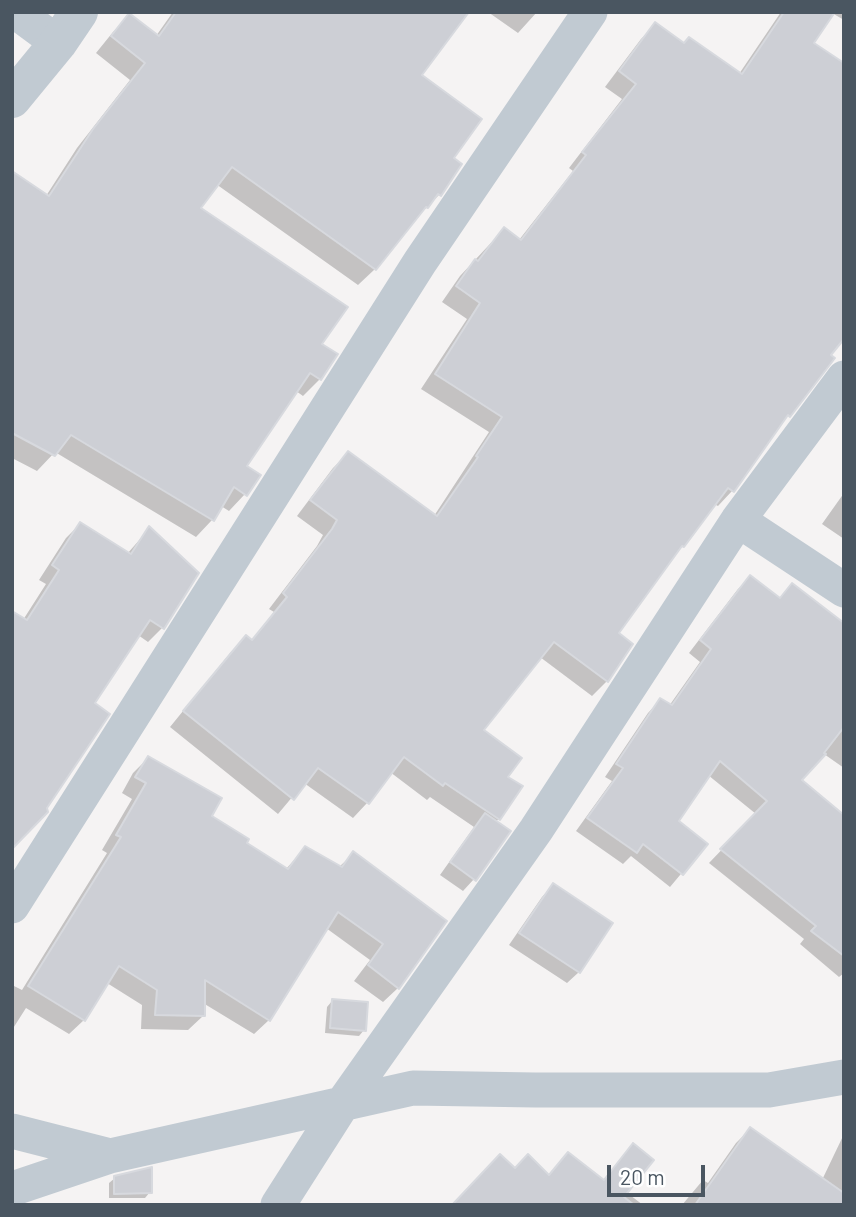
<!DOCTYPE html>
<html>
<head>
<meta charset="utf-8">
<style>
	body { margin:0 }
	#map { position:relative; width:856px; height:1217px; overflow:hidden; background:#f5f3f3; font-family:Barlow,sans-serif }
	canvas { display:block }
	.frame { position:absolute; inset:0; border:14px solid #4a5661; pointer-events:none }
	.scale { position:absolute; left:607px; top:1165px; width:98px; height:32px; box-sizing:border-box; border:4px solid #4a5661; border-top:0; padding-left:9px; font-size:21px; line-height:24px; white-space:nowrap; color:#4a5661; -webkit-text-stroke:5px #fff; paint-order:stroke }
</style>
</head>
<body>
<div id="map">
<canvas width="856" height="1217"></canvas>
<div class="frame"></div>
<div class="scale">20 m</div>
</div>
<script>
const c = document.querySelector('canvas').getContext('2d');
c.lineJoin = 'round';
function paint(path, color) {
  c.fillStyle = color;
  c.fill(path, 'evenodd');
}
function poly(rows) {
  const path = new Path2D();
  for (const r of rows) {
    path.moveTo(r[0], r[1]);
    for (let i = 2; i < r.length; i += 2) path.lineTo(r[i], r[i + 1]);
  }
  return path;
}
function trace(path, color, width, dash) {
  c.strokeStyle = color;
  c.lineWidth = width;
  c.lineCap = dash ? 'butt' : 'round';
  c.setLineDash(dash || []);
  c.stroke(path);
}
paint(poly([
	[173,12,467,12,419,75,451,158,460,165,439,195,410,224,375,269,358,285,216,184,199,208,320,345,336,354,320,379,303,396,296,391,245,466,245,494,229,511,221,506,212,520,196,537,55,452,37,471,12,458,12,187,46,196,77,148,130,80,96,53,113,32,129,15,156,36],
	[488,12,537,12,518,33],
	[781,12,844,12,844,20,832,13,811,43,830,362,778,426,732,491,718,506,714,504,673,556,617,633,607,681,592,696,540,657,482,731,506,777,499,819,495,822,474,879,463,891,440,875,474,827,430,797,427,800,390,772,367,803,353,818,304,783,278,814,170,727,231,652,246,637,251,641,274,612,269,609,317,546,323,535,297,516,333,468,348,453,434,516,489,432,421,389,467,319,442,302,460,276,504,229,519,240,573,171,569,168,622,99,605,87,641,39,656,24,684,45,739,74],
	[844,493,844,539,822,524],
	[80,524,127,554,149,529,197,573,162,628,148,642,138,635,93,704,45,808,23,620,46,584,39,580,66,538],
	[751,577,779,599,792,585,844,625,844,768,824,754,799,780,844,846,844,973,839,977,800,944,804,939,709,863,756,814,708,775,677,821,706,844,670,887,631,856,623,864,576,831,612,781,605,777,648,713,660,700,669,706,700,662,689,653,738,589],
	[148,758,209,817,244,844,285,870,305,848,339,867,353,854,398,988,383,1002,354,981,370,960,326,928,269,1020,254,1034,203,1003,203,1016,188,1030,141,1029,142,1005,107,983,84,1020,69,1034,26,1008,12,1030,12,985,22,990,107,853,102,850,132,799,122,793,133,773],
	[553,885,579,972,567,983,509,945,542,897],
	[332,1001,364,1030,359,1036,325,1033,327,1007],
	[750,1129,822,1180,844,1134,844,1205,682,1205,703,1180,708,1183,736,1143],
	[633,1146,626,1192,643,1205,454,1205,514,1170,547,1176,568,1154,602,1181],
	[115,1178,150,1192,145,1198,109,1198,109,1183]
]), '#0003');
const building = poly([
	[176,12,469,12,422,75,482,119,454,158,462,164,441,196,438,194,428,208,426,207,376,270,232,167,201,208,348,307,322,344,338,354,321,380,310,373,247,466,261,475,247,496,234,487,214,521,71,435,55,456,12,433,12,171,49,196,93,129,145,63,111,36,129,13,159,36,176,12],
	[784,12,835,12,814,43,844,63,844,339,831,355,835,358,790,417,788,415,734,492,728,488,684,547,682,546,619,633,633,644,608,682,554,642,484,730,522,758,508,777,523,786,500,820,445,783,443,786,404,757,369,804,318,768,294,800,183,711,246,635,252,640,287,597,283,593,332,529,337,520,310,500,348,451,437,516,478,457,476,456,502,417,435,374,480,303,456,286,475,259,478,261,504,227,521,240,586,155,582,152,636,84,619,71,655,22,684,43,689,37,742,74,784,12],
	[80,522,131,554,149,526,199,573,164,629,150,620,95,703,110,714,47,808,48,812,12,849,12,611,27,620,59,570,52,565,80,522],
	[750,575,780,598,792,583,844,623,844,727,824,753,826,754,802,780,844,815,844,956,811,931,816,926,720,849,767,801,720,761,679,821,708,844,683,875,643,844,637,853,587,818,623,768,616,764,660,698,672,705,711,649,700,640,750,575],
	[148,756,222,798,212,816,249,839,247,843,288,869,305,846,342,867,353,851,447,921,399,989,368,965,383,944,338,912,270,1021,205,980,205,1016,155,1015,157,990,119,966,85,1021,28,986,121,837,116,835,146,783,135,777,148,756],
	[485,813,511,831,476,881,450,862,485,813],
	[553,883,613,923,580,973,519,933,553,883],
	[332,999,368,1002,366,1031,330,1028,332,999],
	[750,1127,844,1193,844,1205,695,1205,750,1127],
	[633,1143,654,1160,624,1197,634,1205,452,1205,500,1154,515,1168,528,1154,549,1175,568,1152,604,1180,633,1143],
	[152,1167,152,1193,114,1194,114,1176,152,1167]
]);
paint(building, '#cdcfd5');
trace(building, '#d7d9de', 2);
trace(poly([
	[16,12,58,43],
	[738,520,844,590],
	[12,906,420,262,590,12],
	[12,1131,110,1156],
	[12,1189,110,1156,413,1088,535,1090,769,1090,844,1077],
	[278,1205,343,1103,536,830,738,520,844,378]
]), '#c1cad2', 35);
trace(poly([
	[12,99,58,43,79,12]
]), '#c1cad2', 38);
</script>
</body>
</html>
